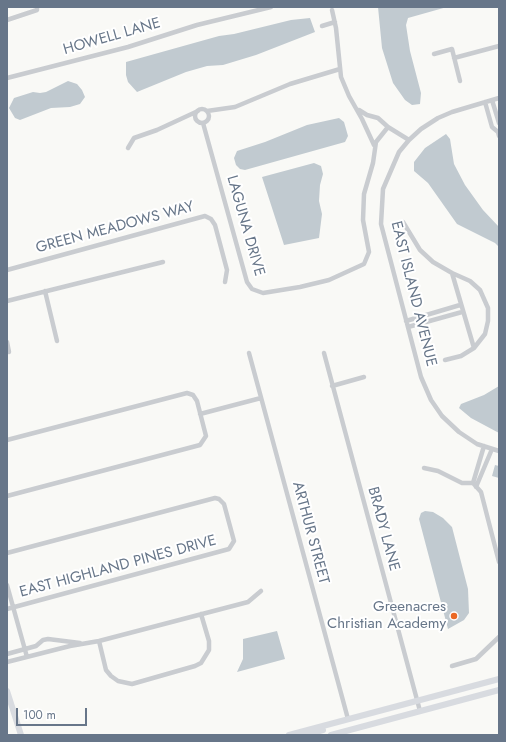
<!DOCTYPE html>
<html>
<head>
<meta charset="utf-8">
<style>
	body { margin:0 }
	#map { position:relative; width:506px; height:742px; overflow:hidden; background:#f9f9f6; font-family:Jost,sans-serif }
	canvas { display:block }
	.frame { position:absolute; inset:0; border:8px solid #677689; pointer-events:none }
	.scale { position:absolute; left:16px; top:708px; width:71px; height:18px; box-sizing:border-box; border:2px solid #677689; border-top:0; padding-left:5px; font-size:12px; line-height:14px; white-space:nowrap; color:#677689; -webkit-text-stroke:3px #fff; paint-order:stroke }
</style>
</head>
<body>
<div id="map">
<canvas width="506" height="742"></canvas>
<div class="frame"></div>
<div class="scale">100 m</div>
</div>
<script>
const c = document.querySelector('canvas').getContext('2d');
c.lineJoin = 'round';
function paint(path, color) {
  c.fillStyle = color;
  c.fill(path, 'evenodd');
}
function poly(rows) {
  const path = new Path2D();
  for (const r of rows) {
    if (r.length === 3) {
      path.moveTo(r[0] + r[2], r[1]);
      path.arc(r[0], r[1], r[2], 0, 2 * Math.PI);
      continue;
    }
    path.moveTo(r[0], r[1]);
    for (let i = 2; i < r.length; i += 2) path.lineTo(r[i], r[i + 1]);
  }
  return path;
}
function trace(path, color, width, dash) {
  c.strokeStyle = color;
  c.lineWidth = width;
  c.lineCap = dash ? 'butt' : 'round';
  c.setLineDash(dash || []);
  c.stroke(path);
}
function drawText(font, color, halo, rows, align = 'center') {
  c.font = font + ' Jost,sans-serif';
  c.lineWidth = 4;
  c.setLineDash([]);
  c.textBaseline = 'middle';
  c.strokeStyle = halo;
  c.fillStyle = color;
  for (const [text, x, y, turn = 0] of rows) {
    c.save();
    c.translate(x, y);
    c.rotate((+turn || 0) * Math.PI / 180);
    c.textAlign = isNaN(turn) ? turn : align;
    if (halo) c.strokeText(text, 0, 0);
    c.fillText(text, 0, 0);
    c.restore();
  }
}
paint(poly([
	[378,7,447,7,408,18,406,25,410,51,421,93,420,104,412,105,405,100,393,83,382,48],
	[310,18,315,32,256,55,223,65,207,66,186,72,137,92,128,82,126,75,126,62,219,36,234,34,291,20],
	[68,81,77,84,82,90,85,97,80,104,70,107,51,108,20,120,15,118,9,108,14,98,33,92,40,93,46,92],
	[339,118,344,122,348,136,345,142,245,170,240,169,236,165,234,158,237,151,265,142,307,125],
	[446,134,450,139,454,164,465,185,483,210,499,227,499,247,495,243,457,224,428,183,414,171,414,162,425,148],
	[314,163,321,166,323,174,320,185,319,201,322,214,319,238,284,245,262,177],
	[499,386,499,433,471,418,459,408,461,404,484,395],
	[495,465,499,466,499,478,492,476],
	[425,511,433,512,443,518,452,527,468,589,469,613,464,620,448,629,419,519,421,513],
	[277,631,285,659,237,672,243,659,243,639]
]), '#c1cad0');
trace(poly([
	[332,10,336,28,341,77,349,96,362,119,374,145],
	[7,20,37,10,37,7],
	[322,26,335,22],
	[434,54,452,49,460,81],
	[454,58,499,46],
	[7,78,128,47,197,25,271,7],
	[499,98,452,112,438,118,421,129,409,140,399,152,383,189,381,224,421,377,431,400,442,416,459,432,477,444,499,451],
	[492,100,499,123],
	[485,102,492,127,498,132,499,136],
	[202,116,7],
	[359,110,367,115,378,118,388,127,409,140],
	[207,111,235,107,290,84,340,69],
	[203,123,247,282,252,289,263,293,300,287,329,280,364,264,369,252,363,220,364,194,373,163,376,142,388,127],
	[128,148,134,138,157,130,198,111],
	[403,222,420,250,433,262,452,273,474,348],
	[7,270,205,216,211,219,215,225,227,270,225,282],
	[45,291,57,341],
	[7,301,163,262],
	[406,321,460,305],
	[408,327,462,312],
	[7,342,9,352],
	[249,353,348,719],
	[324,353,420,711],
	[445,360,461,356,474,348,485,334,488,321,488,308,480,290,470,281,452,273],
	[332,386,364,377],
	[200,414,261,398],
	[7,440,187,393,193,395,197,401,206,436,200,445,7,496],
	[424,468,438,471,462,483,473,483],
	[473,483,481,492,499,562],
	[473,483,484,446],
	[476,487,492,449],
	[7,553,215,498,219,499,224,504,234,541,229,549,7,609],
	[7,585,27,657],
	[99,641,106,670,111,676,118,681,132,684,195,666,201,663,209,650,209,641,201,614],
	[7,654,36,646,43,640,48,639,80,643],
	[7,662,70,646,99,641,248,602,261,591],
	[452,666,476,659,499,637]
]), '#c9ccd0', 4.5);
trace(poly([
	[7,691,21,735],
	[289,735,499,679],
	[305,735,323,730],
	[331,735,499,690]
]), '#d8dbe0', 6);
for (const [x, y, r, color] of [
	[454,616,4,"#eb6824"]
]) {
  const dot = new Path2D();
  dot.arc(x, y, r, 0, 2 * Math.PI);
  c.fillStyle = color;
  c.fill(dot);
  trace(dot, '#fff', 1.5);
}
drawText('15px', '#677689', '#fff', [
	["HOWELL LANE",112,37,-16],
	["LAGUNA DRIVE",245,226,74],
	["GREEN MEADOWS WAY",115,228,-15],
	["EAST ISLAND AVENUE",413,294,76],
	["BRADY LANE",383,529,75],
	["ARTHUR STREET",310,533,75],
	["EAST HIGHLAND PINES DRIVE",118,567,-15]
]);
drawText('15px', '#677689', '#fff', [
	["Greenacres",446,607],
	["Christian Academy",446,624]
], 'right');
</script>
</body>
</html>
